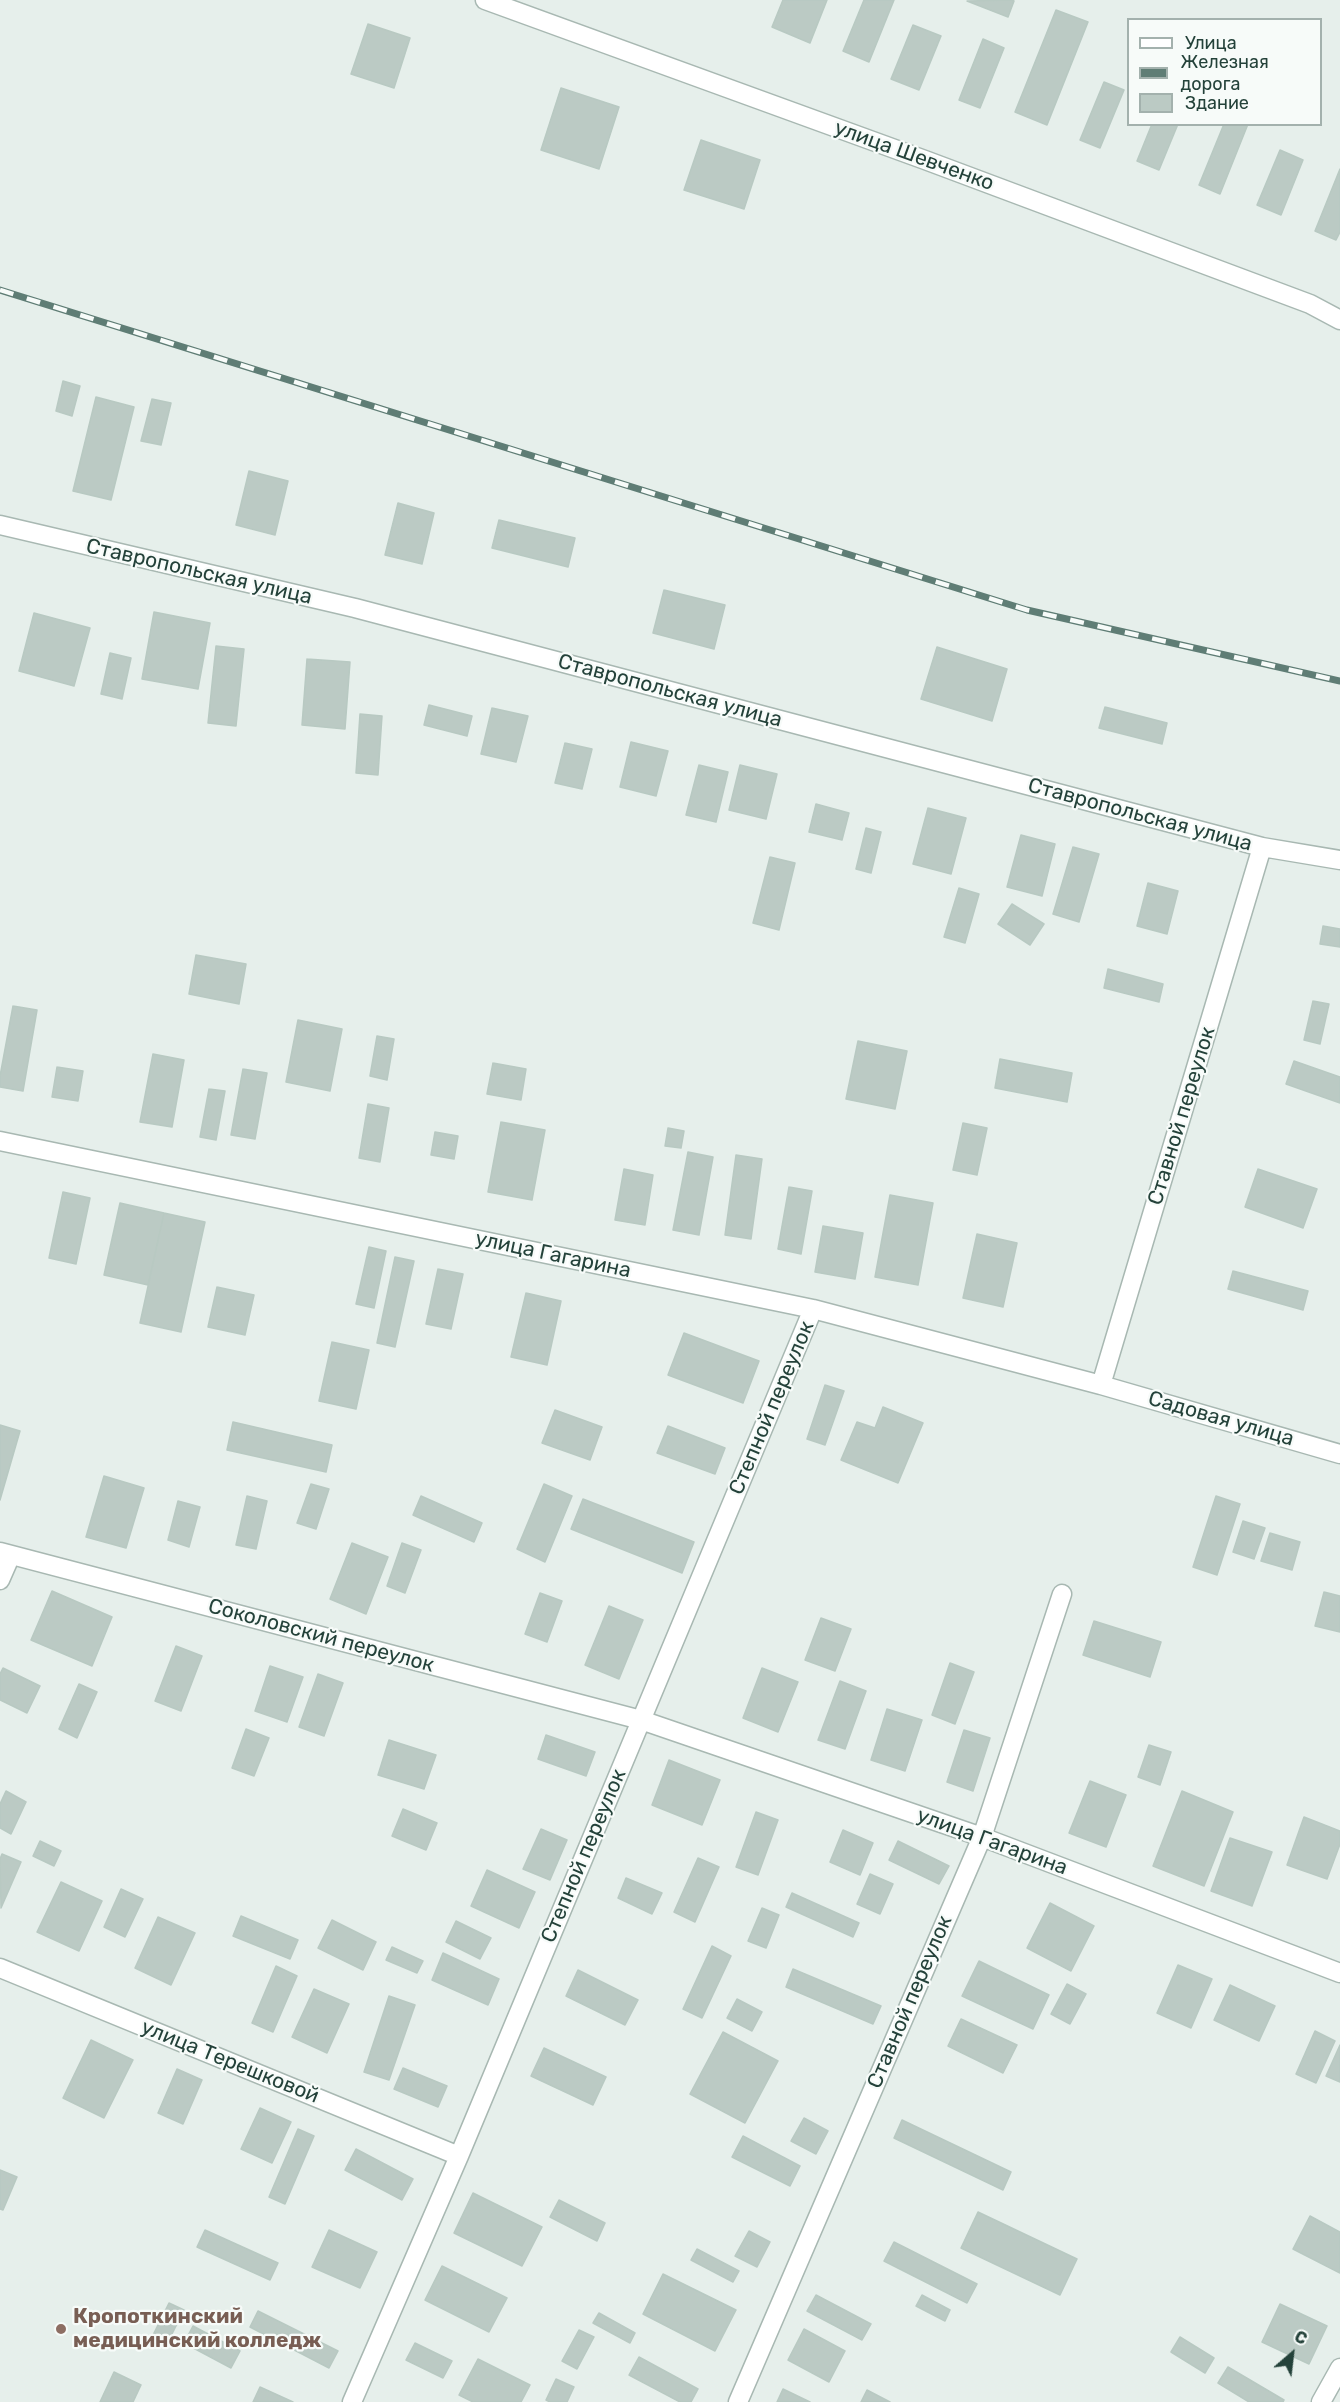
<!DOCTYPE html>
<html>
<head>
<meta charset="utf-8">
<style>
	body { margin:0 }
	#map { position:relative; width:1340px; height:2402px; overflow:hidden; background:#e6efeb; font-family:Rubik,sans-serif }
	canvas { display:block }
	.legend { position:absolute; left:1127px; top:18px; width:195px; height:108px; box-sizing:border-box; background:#f7fbf9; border:2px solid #a3b1ad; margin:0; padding:8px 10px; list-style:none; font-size:18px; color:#24423a }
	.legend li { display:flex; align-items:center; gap:12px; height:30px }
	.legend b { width:30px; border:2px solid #a3b1ad }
	.north { position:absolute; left:1262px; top:2324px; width:60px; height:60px; -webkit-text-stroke:4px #f7fbf9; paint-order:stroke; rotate:28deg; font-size:16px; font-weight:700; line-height:24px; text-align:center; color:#24423a }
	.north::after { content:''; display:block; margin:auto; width:21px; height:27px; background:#24423a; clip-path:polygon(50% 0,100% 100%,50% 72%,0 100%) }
</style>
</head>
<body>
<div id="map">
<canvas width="1340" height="2402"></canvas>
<ul class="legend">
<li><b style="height:8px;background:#fff"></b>Улица</li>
<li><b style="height:8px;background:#5f7d75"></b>Железная дорога</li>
<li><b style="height:16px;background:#bbcac4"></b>Здание</li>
</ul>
<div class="north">С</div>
</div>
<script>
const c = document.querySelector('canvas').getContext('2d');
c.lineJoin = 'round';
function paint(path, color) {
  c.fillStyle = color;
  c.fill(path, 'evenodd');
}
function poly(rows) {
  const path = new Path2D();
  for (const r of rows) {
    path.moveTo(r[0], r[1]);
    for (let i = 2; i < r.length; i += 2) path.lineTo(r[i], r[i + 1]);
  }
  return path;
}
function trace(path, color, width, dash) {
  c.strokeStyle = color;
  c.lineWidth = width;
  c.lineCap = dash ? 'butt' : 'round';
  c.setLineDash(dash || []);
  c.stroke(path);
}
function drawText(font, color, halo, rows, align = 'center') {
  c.font = font + ' Rubik,sans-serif';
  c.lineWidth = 4.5;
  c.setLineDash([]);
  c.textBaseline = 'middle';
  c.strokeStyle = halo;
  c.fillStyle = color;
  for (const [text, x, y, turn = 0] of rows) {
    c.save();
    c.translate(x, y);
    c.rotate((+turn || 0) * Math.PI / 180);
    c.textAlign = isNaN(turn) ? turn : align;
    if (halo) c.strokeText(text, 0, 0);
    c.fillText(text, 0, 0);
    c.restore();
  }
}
const building = poly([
	[783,0,827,0,810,43,772,27,783,0],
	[864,0,894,0,869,62,843,51,864,0],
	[1012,0,1014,1,1008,17,967,1,1012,0],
	[1056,10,1088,22,1047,125,1015,112,1056,10],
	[368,24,410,38,394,88,351,74,368,24],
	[913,25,941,36,919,90,891,79,913,25],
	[983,39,1004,48,980,108,959,100,983,39],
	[1104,82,1124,90,1100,148,1080,140,1104,82],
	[561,88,619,107,599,169,541,150,561,88],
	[1152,124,1178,124,1159,170,1137,161,1152,124],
	[1224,124,1248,124,1220,194,1199,185,1224,124],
	[701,140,760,160,744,209,684,190,701,140],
	[1280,150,1303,160,1281,215,1257,205,1280,150],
	[1340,169,1340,232,1336,240,1315,231,1340,169],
	[63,381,80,386,72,416,56,411,63,381],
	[96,397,134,407,111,500,73,491,96,397],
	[152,399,171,403,161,445,141,441,152,399],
	[249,471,288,481,275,535,236,525,249,471],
	[398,503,434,513,422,564,385,555,398,503],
	[499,520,575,538,568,567,492,548,499,520],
	[664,590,725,605,714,649,653,633,664,590],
	[154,612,210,623,198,689,142,679,154,612],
	[34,613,90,628,74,686,19,671,34,613],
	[216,646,244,649,236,726,208,723,216,646],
	[937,647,1007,669,992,721,921,699,937,647],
	[110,653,131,658,122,699,101,694,110,653],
	[307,659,350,662,345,729,302,725,307,659],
	[429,705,472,716,467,736,424,725,429,705],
	[1105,707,1167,723,1162,744,1099,728,1105,707],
	[492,708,528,716,516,762,481,754,492,708],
	[360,714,382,716,378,775,356,773,360,714],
	[631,742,668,751,656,796,620,787,631,742],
	[565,743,592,749,582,789,555,783,565,743],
	[699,765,728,772,716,822,686,815,699,765],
	[740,765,777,774,766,819,729,810,740,765],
	[816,804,849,813,842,840,809,832,816,804],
	[928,808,966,818,951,874,913,864,928,808],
	[866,828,881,832,871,873,856,869,866,828],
	[1021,835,1055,844,1042,896,1007,887,1021,835],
	[1073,847,1099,854,1079,922,1053,914,1073,847],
	[770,857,795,863,779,930,753,923,770,857],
	[1148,883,1178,891,1167,934,1137,926,1148,883],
	[959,888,979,894,965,943,944,937,959,888],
	[1012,904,1044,924,1030,945,998,924,1012,904],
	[1323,926,1340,929,1340,947,1320,944,1323,926],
	[196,955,246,964,239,1004,189,994,196,955],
	[1108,969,1163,984,1159,1002,1104,988,1108,969],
	[1313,1001,1329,1004,1320,1044,1304,1040,1313,1001],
	[13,1006,37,1010,23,1091,0,1087,0,1076,13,1006],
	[298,1020,342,1029,330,1091,286,1082,298,1020],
	[377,1036,394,1039,387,1080,370,1076,377,1036],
	[858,1041,907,1051,895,1109,846,1099,858,1041],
	[153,1054,184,1060,172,1127,140,1122,153,1054],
	[1000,1059,1072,1073,1067,1102,995,1088,1000,1059],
	[1294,1061,1340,1077,1340,1103,1286,1084,1294,1061],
	[493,1063,526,1069,521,1100,487,1094,493,1063],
	[57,1067,83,1071,78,1101,52,1097,57,1067],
	[243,1069,267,1073,255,1139,231,1135,243,1069],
	[209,1089,225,1091,216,1140,200,1137,209,1089],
	[368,1104,389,1108,380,1162,359,1158,368,1104],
	[501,1122,545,1130,532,1200,488,1192,501,1122],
	[963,1123,987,1128,977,1175,953,1170,963,1123],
	[668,1128,684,1131,681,1148,665,1146,668,1128],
	[435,1132,458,1136,454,1159,431,1155,435,1132],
	[688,1152,713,1157,699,1235,673,1230,688,1152],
	[736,1155,762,1159,751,1239,725,1235,736,1155],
	[624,1169,653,1175,645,1225,615,1220,624,1169],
	[1258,1169,1317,1189,1303,1228,1245,1207,1258,1169],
	[789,1187,812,1191,801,1254,778,1249,789,1187],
	[63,1192,90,1198,76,1264,49,1258,63,1192],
	[890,1195,933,1203,918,1285,875,1277,890,1195],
	[120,1203,164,1213,148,1285,104,1275,120,1203],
	[164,1213,205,1222,181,1332,140,1323,164,1213],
	[823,1226,863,1233,855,1279,815,1272,823,1226],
	[977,1234,1017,1243,1003,1307,963,1298,977,1234],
	[369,1247,386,1251,374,1308,356,1304,369,1247],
	[395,1257,414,1261,395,1347,377,1343,395,1257],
	[438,1269,463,1274,451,1329,426,1324,438,1269],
	[1233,1271,1308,1291,1303,1310,1228,1289,1233,1271],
	[217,1287,254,1295,245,1335,208,1327,217,1287],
	[526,1293,561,1301,547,1365,511,1357,526,1293],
	[684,1333,759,1361,743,1403,668,1375,684,1333],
	[332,1342,369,1350,356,1409,319,1401,332,1342],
	[825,1385,844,1391,825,1445,807,1439,825,1385],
	[883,1407,923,1423,898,1483,841,1460,857,1422,875,1428,883,1407],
	[555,1410,602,1427,590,1460,542,1443,555,1410],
	[233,1422,332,1445,326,1472,227,1450,233,1422],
	[0,1425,20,1431,0,1500,0,1425],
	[668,1426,725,1448,715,1474,657,1453,668,1426],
	[104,1476,144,1488,126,1548,86,1537,104,1476],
	[311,1484,329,1489,316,1529,297,1523,311,1484],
	[544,1484,572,1496,545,1562,517,1549,544,1484],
	[247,1496,267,1501,256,1549,236,1545,247,1496],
	[421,1496,482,1523,474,1542,413,1515,421,1496],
	[1216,1496,1240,1504,1217,1575,1193,1567,1216,1496],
	[583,1499,694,1542,682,1573,571,1529,583,1499],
	[178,1501,200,1507,189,1547,168,1540,178,1501],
	[1243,1521,1265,1528,1254,1559,1233,1552,1243,1521],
	[1270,1533,1300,1542,1292,1570,1261,1561,1270,1533],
	[352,1543,388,1557,366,1614,330,1599,352,1543],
	[402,1543,421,1550,405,1593,387,1586,402,1543],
	[52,1591,112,1617,92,1666,31,1640,52,1591],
	[1324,1592,1340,1596,1340,1632,1315,1626,1324,1592],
	[540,1593,562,1601,547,1642,525,1634,540,1593],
	[609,1606,643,1620,619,1679,585,1665,609,1606],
	[821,1618,851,1629,835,1671,805,1660,821,1618],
	[1094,1621,1161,1642,1150,1677,1083,1655,1094,1621],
	[176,1646,202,1656,181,1711,155,1701,176,1646],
	[950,1663,974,1672,955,1724,932,1715,950,1663],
	[270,1666,303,1677,287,1722,255,1711,270,1666],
	[3,1668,40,1686,27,1713,0,1700,0,1674,3,1668],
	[762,1668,798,1682,778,1732,743,1718,762,1668],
	[318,1674,343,1683,324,1736,299,1727,318,1674],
	[840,1681,866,1691,845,1749,818,1740,840,1681],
	[79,1684,97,1692,77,1738,59,1729,79,1684],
	[887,1709,922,1720,905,1771,871,1760,887,1709],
	[246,1729,269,1738,254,1776,232,1768,246,1729],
	[964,1730,990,1738,973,1791,947,1782,964,1730],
	[546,1735,595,1752,586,1776,538,1759,546,1735],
	[389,1740,436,1755,424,1789,378,1775,389,1740],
	[1149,1745,1171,1752,1160,1785,1138,1777,1149,1745],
	[669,1760,720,1780,702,1825,652,1805,669,1760],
	[1090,1781,1126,1795,1106,1847,1069,1833,1090,1781],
	[6,1791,26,1802,11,1834,0,1828,0,1804,6,1791],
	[1182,1791,1233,1812,1204,1886,1153,1866,1182,1791],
	[403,1809,437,1823,426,1850,392,1836,403,1809],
	[756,1812,778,1820,758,1875,736,1867,756,1812],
	[1304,1817,1340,1831,1340,1844,1327,1879,1287,1865,1304,1817],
	[541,1829,567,1840,550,1880,523,1869,541,1829],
	[843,1830,873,1843,860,1875,830,1862,843,1830],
	[1230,1838,1272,1852,1252,1906,1211,1891,1230,1838],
	[40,1841,61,1851,54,1866,33,1856,40,1841],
	[898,1841,949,1866,939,1884,889,1860,898,1841],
	[2,1854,21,1862,1,1908,0,1859,2,1854],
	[698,1858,719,1867,695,1922,674,1912,698,1858],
	[487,1870,535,1892,519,1928,471,1906,487,1870],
	[870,1874,893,1884,880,1914,857,1904,870,1874],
	[626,1878,662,1893,652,1914,618,1898,626,1878],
	[61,1882,102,1901,79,1951,37,1932,61,1882],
	[121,1889,143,1899,125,1937,104,1927,121,1889],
	[792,1893,859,1923,853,1937,786,1907,792,1893],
	[1050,1903,1094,1926,1071,1971,1027,1948,1050,1903],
	[762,1908,779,1915,766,1948,748,1941,762,1908],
	[241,1916,298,1940,290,1959,233,1936,241,1916],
	[158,1917,195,1933,171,1985,135,1968,158,1917],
	[332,1920,376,1942,363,1970,318,1948,332,1920],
	[456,1921,491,1938,480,1959,446,1942,456,1921],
	[712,1946,731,1956,702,2018,683,2009,712,1946],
	[392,1947,423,1961,417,1973,386,1960,392,1947],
	[443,1953,499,1979,488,2005,432,1980,443,1953],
	[979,1961,1049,1995,1033,2029,962,1996,979,1961],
	[1178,1965,1212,1979,1191,2028,1157,2013,1178,1965],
	[276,1966,297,1976,273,2032,252,2023,276,1966],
	[793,1969,881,2006,873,2024,786,1987,793,1969],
	[578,1970,638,2000,625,2025,566,1996,578,1970],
	[1067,1984,1086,1994,1070,2024,1051,2014,1067,1984],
	[1230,1985,1275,2006,1259,2041,1214,2020,1230,1985],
	[314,1989,349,2004,327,2053,292,2037,314,1989],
	[389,1996,415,2005,389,2080,364,2072,389,1996],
	[737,1999,762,2012,752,2031,727,2018,737,1999],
	[961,2019,1017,2045,1003,2073,948,2046,961,2019],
	[1315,2031,1335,2041,1316,2083,1296,2074,1315,2031],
	[723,2032,778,2061,745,2123,690,2094,723,2032],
	[91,2040,133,2060,104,2118,63,2098,91,2040],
	[1340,2045,1340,2082,1326,2076,1340,2045],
	[544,2048,606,2077,593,2105,531,2076,544,2048],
	[403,2068,447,2086,438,2107,394,2089,403,2068],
	[177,2069,202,2080,183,2124,158,2113,177,2069],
	[260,2108,291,2122,272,2163,241,2149,260,2108],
	[804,2118,828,2131,816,2154,791,2141,804,2118],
	[902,2120,1011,2172,1003,2190,894,2138,902,2120],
	[298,2129,314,2136,285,2204,269,2197,298,2129],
	[743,2136,800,2166,790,2186,732,2157,743,2136],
	[356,2149,413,2179,402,2200,345,2170,356,2149],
	[0,2170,17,2177,3,2210,0,2209,0,2170],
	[473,2193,542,2227,522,2266,454,2233,473,2193],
	[559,2200,605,2223,597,2241,550,2217,559,2200],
	[978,2212,1077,2259,1060,2295,961,2248,978,2212],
	[1310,2216,1340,2232,1340,2273,1293,2249,1310,2216],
	[205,2230,278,2263,270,2280,197,2247,205,2230],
	[329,2230,377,2252,360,2288,312,2267,329,2230],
	[749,2231,770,2242,757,2267,735,2256,749,2231],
	[894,2242,977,2284,967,2303,884,2261,894,2242],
	[697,2249,739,2271,733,2282,691,2260,697,2249],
	[442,2266,507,2298,489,2332,425,2300,442,2266],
	[663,2274,736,2310,715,2351,643,2314,663,2274],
	[816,2295,871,2324,862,2340,807,2311,816,2295],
	[922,2295,950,2310,945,2321,916,2306,922,2295],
	[169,2303,184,2310,165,2348,150,2341,169,2303],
	[1280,2304,1327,2326,1309,2364,1262,2342,1280,2304],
	[258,2311,338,2351,329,2368,250,2327,258,2311],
	[599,2313,635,2333,630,2343,593,2323,599,2313],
	[193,2326,240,2351,231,2368,184,2343,193,2326],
	[804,2329,845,2351,829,2382,788,2360,804,2329],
	[579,2330,594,2337,577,2369,562,2361,579,2330],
	[1180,2337,1214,2358,1205,2373,1171,2352,1180,2337],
	[415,2343,452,2361,443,2378,406,2360,415,2343],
	[639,2357,698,2389,691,2402,680,2402,629,2375,639,2357],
	[478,2359,530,2385,521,2402,473,2402,459,2395,478,2359],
	[1228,2367,1284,2400,1283,2402,1249,2402,1218,2383,1228,2367],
	[114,2372,141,2385,133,2402,100,2402,114,2372],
	[556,2379,574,2387,567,2402,550,2402,546,2400,556,2379],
	[260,2387,293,2402,253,2402,260,2387],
	[783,2389,810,2402,777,2402,783,2389],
	[867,2390,890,2402,861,2402,867,2390]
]);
paint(building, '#bbcac4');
trace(building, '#b8c9c2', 1.5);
const minor = poly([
	[485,0,925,160,1310,304,1340,320],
	[0,525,355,608,1262,847,1340,860],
	[0,1141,813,1309,1101,1385,1340,1454],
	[1101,1385,1262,847],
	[0,1552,641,1720,982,1837,1340,1973],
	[0,1580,11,1555],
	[0,1968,459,2156],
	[352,2402,459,2156,813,1309],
	[738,2402,982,1837,1062,1594],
	[1321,2402,1340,2368]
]);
trace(minor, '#a8b8b2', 21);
trace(minor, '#fff', 18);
const rail = poly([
	[0,290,1027,610,1340,681]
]);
trace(rail, '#5f7d75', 7);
trace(rail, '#f7fbf9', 4.5, [14]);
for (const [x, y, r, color] of [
	[61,2329,6,"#8d6e63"]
]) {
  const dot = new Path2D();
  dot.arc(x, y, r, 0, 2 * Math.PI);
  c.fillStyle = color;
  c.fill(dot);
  trace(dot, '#f7fbf9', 2);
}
drawText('21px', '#24423a', '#f7fbf9', [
	["улица Шевченко",914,156,20],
	["Ставропольская улица",199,572,13],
	["Ставропольская улица",670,691,15],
	["Ставропольская улица",1140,815,15],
	["Ставной переулок",1182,1116,-73],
	["улица Гагарина",553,1255,12],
	["Степной переулок",772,1408,-67],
	["Садовая улица",1221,1419,16],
	["Соколовский переулок",321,1636,15],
	["улица Гагарина",992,1842,20],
	["Степной переулок",584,1856,-67],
	["Ставной переулок",910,2002,-67],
	["улица Терешковой",230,2062,22]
]);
drawText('bold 21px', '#785e54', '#f7fbf9', [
	["Кропоткинский",73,2317],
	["медицинский колледж",73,2341]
], 'left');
</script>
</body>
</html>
